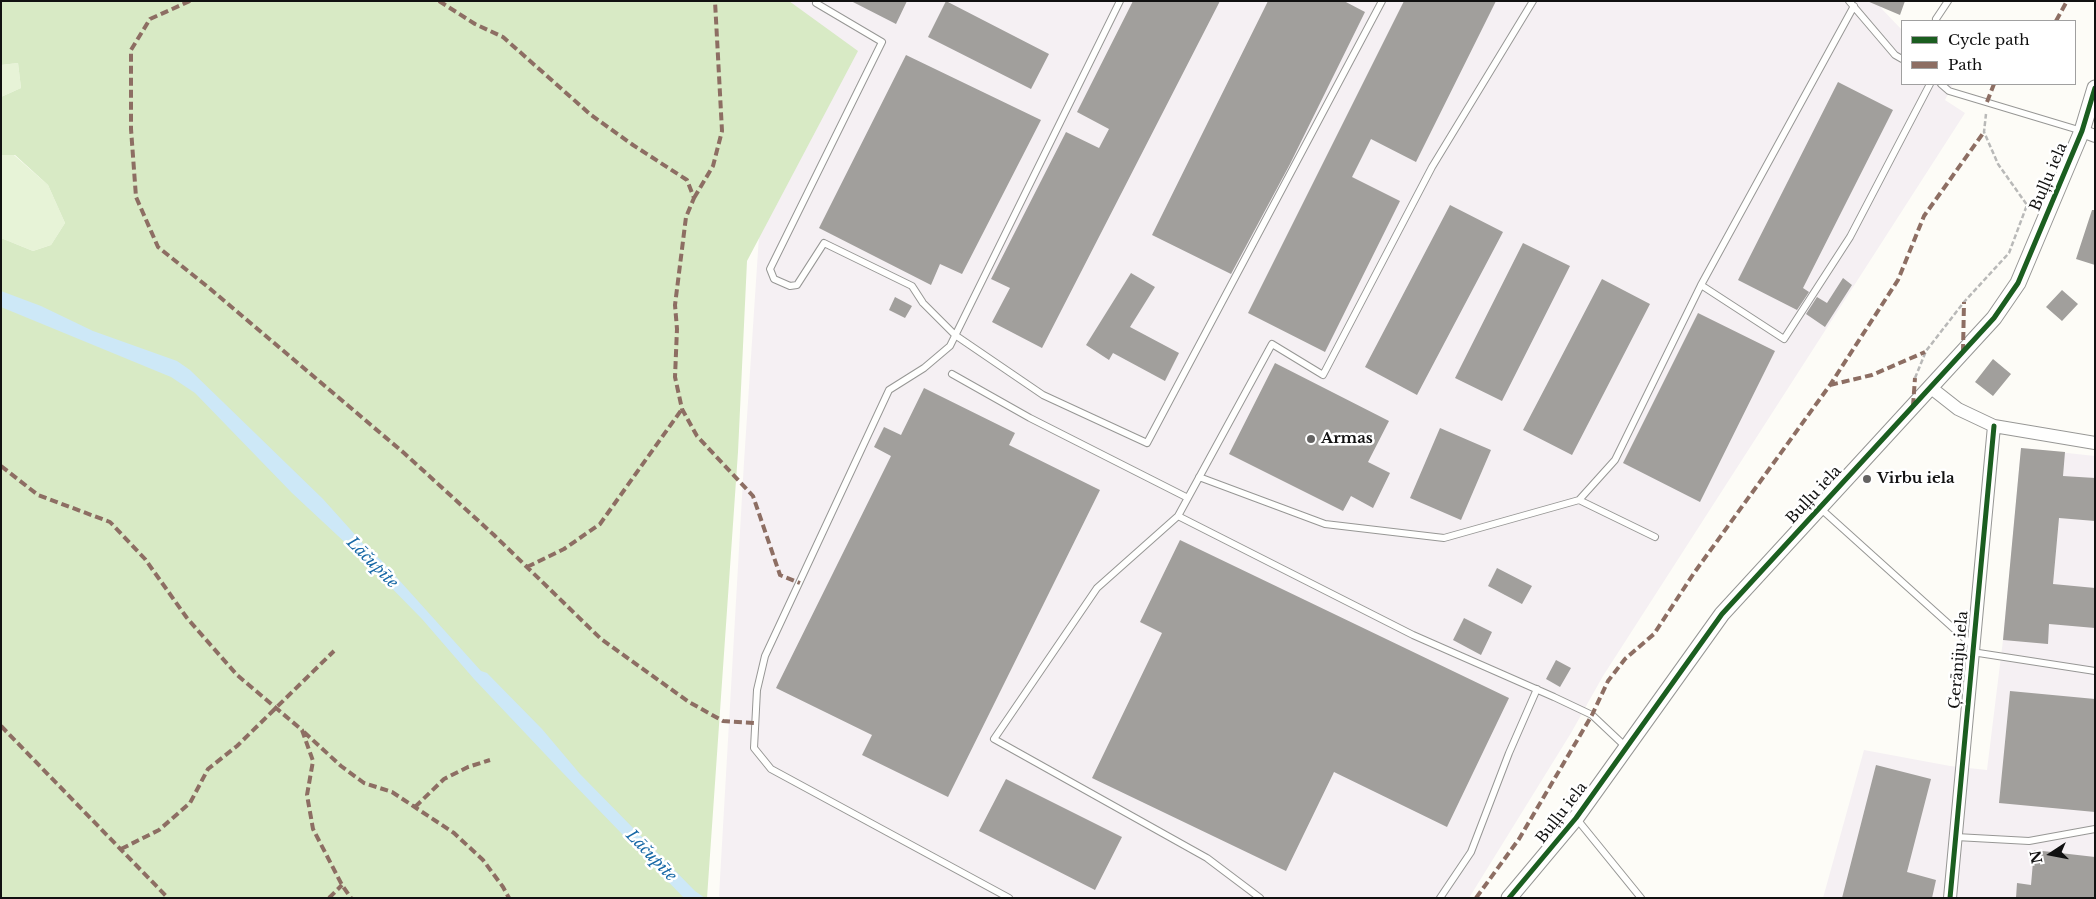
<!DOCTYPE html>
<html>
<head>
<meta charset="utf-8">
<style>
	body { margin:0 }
	#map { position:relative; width:2096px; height:899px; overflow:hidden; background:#fdfcf7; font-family:"Libre Baskerville",serif }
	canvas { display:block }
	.frame { position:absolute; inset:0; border:2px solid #111; pointer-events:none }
	.legend { position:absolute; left:1901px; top:20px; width:175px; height:65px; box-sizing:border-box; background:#fff; border:1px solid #a0a0a0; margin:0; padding:6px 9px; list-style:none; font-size:15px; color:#111 }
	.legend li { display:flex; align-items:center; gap:10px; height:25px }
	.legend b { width:25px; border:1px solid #a0a0a0 }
	.north { position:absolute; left:2026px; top:829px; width:50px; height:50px; -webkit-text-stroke:4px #fff; paint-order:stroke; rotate:259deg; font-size:14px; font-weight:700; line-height:20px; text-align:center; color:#111 }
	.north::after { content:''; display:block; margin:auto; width:18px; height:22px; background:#111; clip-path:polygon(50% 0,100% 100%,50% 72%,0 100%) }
</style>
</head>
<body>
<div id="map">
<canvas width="2096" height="899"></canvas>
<div class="frame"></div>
<ul class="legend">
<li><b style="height:6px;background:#1b5e20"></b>Cycle path</li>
<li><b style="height:6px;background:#8d6e63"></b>Path</li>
</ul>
<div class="north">N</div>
</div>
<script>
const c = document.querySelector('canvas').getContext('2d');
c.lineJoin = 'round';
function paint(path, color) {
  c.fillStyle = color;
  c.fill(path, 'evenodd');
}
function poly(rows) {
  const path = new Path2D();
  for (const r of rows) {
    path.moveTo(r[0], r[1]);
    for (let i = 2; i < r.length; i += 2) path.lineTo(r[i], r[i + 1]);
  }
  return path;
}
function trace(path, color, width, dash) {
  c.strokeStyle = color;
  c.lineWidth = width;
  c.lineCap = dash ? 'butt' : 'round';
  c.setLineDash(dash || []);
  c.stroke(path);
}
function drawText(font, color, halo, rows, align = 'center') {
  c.font = font + ' "Libre Baskerville",serif';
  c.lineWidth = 5;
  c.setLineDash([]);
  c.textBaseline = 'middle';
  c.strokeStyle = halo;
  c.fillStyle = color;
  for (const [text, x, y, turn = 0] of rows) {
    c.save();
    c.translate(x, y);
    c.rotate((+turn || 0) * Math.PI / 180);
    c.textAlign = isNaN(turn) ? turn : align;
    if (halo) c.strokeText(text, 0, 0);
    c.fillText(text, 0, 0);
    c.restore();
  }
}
paint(poly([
	[792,1,1885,1,1881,8,1902,30,1902,84,1953,84,1945,100,1965,113,1603,676,1571,733,1469,898,721,898,719,896,744,462,772,40],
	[2021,448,2095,456,2095,898,1823,898,1864,750,1950,766,1987,770,2003,640]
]), '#f5f0f3');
paint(poly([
	[18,63,21,88,1,97,1,65],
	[1,155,14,155,48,185,65,223,51,245,33,251,1,238]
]), '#e7f3d7');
paint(poly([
	[1,1,789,1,858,51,747,261,738,452,707,898,1,898,1,238,33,251,51,245,65,223,48,185,15,155,1,155,1,97,21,88,18,63,1,65]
]), '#d8eac5');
paint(poly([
	[1,291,41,306,93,331,177,361,190,370,323,499,367,548,381,560,481,671,487,673,542,729,580,774,695,891,705,898,684,898,562,772,474,679,422,619,367,563,292,493,195,393,171,377,1,307]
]), '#cde8f7');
paint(poly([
	[851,1,907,1,896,24],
	[946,1,1049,54,1031,89,928,37],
	[1133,1,1220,1,1042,348,992,322,1010,288,991,279,1066,132,1099,148,1109,129,1077,112],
	[1268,1,1344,1,1365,12,1290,164,1231,274,1152,235],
	[1404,1,1496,1,1416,162,1371,139,1352,177,1400,201,1325,352,1248,313],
	[1867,1,1905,1,1900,15],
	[906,55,1041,120,962,274,940,264,931,285,819,228],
	[1838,82,1893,110,1803,288,1809,292,1797,310,1738,280],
	[1450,205,1503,232,1417,395,1365,367],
	[2092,210,2095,210,2095,265,2076,259],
	[1523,243,1570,266,1502,401,1455,378],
	[1131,273,1155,287,1130,327,1179,353,1165,381,1113,353,1109,360,1086,345],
	[1843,278,1852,285,1825,327,1806,314,1817,297,1827,303],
	[1602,279,1650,304,1572,455,1523,430],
	[2062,290,2078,304,2062,321,2046,307],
	[895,297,912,306,905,318,889,310],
	[1698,313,1775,351,1700,502,1623,463],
	[1993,359,2011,374,1993,396,1975,382],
	[1275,363,1389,421,1368,462,1390,473,1373,508,1351,496,1343,511,1229,454],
	[924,388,1015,433,1009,445,1100,490,948,797,862,755,872,735,776,688,891,456,874,447,884,427,901,435],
	[1440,428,1491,450,1461,520,1410,498],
	[2021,448,2065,452,2063,476,2095,478,2095,521,2059,518,2053,584,2095,588,2095,628,2049,624,2048,644,2003,640],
	[1180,540,1509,698,1447,827,1334,772,1286,871,1092,778,1162,633,1140,622],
	[1497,568,1532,586,1522,604,1488,586],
	[1464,618,1492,632,1481,655,1453,640],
	[1556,660,1571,668,1560,687,1546,679],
	[2010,691,2095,699,2095,812,1999,803],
	[1876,765,1931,779,1907,872,1936,880,1932,898,1842,898],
	[1006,779,1122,837,1095,890,979,831],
	[2034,850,2095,857,2095,898,2016,898,2017,883,2031,885]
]), '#a19f9c');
const service = poly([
	[817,1,816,3,882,42,770,269,774,279,790,286,797,285,824,243,912,286,923,303,955,335,1043,395,1147,443,1382,1],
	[1533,1,1432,167,1323,375,1272,344,1178,516,1413,635,1554,697,1592,715,1627,748],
	[1849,1,1895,55,1902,59],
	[1936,19,1948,1],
	[1941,84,1949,91,2082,131],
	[1701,285,1784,339,1850,237,1930,84],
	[952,374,1030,418,1188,498],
	[1199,477,1325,524,1444,538,1579,500,1615,460,1701,285,1854,6],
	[1579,500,1655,537],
	[1820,508,1972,645],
	[1178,516,1097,588,994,739,1207,858,1260,898],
	[1972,652,2095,671],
	[1576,818,1641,898],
	[1956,837,2029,841,2095,829],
	[1009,898,771,769,754,748,757,690,765,656,889,390,924,368,950,346,1120,1],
	[1440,898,1471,852,1509,753,1537,689]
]);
const minor = poly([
	[2082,131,2095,136],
	[1930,387,1958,409,1994,426,2095,443],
	[1950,898,1994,426]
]);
const tertiary = poly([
	[1509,898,1576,818,1722,614,1994,318,2018,283,2082,131,2095,88]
]);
trace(service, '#979795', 8);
trace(minor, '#979795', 14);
trace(tertiary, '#979795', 17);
trace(poly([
	[1915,378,1926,351,1964,302,2009,253,2027,205,1998,164,1984,132,1986,114]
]), '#b9b9b8', 2.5, [5, 2.5]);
trace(service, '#fffffe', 6);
trace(minor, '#fffffe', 12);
trace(tertiary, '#fffffe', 15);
trace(poly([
	[190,1,150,19,131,50,131,129,136,197,158,247,208,287,404,453,494,535,601,639,689,702,723,721,755,723],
	[439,1,475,24,503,37,591,115,633,145,687,180,694,198,686,217,675,305,677,329,675,377,682,409,697,436,753,496,780,575,800,583],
	[2056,21,2067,1],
	[1987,102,1994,84],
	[694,198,713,166,722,131,715,1],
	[1963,352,1964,302],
	[1830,385,1872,375,1925,352],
	[1913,406,1915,378],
	[1,466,38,495,110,522,145,559,187,618,237,675,302,730,313,761,307,795,313,829,342,885,351,898],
	[527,567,564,549,600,524,682,409],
	[1,726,168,898],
	[304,732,341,766,364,783,392,792,454,833,483,860,503,887,509,898],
	[415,807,444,779,468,767,490,760],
	[121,849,159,830,190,803,208,769,237,746,334,651],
	[329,898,342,885],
	[1476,898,1519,839,1592,715,1608,681,1625,659,1654,634,1694,573,1830,385,1898,280,1924,216,1984,132]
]), '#8d6e63', 4, [8, 4]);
trace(poly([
	[1509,898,1576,818,1722,614,1994,318,2018,283,2082,131,2095,88],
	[1950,898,1994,426]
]), '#1b5e20', 5);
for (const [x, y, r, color] of [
	[1311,439,5,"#646362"],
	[1867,479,5,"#646362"]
]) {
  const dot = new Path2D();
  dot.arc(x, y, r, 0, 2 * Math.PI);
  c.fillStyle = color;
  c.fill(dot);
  trace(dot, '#fff', 2);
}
drawText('15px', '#111', '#fff', [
	["Buļļu iela",2049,177,-67],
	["Buļļu iela",1814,495,-47],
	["Ģerāniju iela",1959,660,-85],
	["Buļļu iela",1562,813,-52]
]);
drawText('bold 15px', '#111', '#fff', [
	["Armas",1321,439],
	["Virbu iela",1877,479]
], 'left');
drawText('italic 16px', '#1768a6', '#fff', [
	["Lāčupīte",372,563,45],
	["Lāčupīte",651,856,46]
]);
</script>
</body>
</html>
